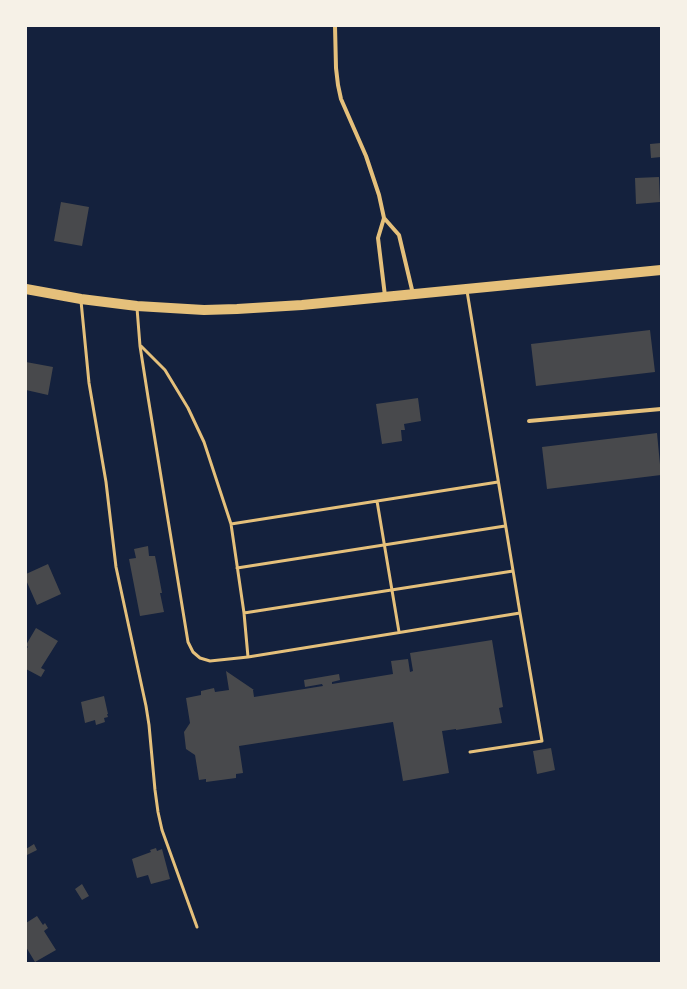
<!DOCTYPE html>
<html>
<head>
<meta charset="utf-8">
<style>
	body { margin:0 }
	#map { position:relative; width:687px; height:989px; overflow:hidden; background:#14213d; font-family:Ubuntu,sans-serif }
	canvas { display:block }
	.frame { position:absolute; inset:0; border:27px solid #f6f1e7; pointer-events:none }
</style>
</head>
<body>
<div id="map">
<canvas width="687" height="989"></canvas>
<div class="frame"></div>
</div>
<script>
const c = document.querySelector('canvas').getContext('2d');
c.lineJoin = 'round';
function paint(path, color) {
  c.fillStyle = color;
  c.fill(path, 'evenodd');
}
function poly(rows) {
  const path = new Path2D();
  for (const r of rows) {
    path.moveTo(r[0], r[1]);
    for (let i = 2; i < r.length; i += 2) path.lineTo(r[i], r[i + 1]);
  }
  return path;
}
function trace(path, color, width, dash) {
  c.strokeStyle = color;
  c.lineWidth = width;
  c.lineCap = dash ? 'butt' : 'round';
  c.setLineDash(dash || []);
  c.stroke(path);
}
paint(poly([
	[661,143,661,157,651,158,650,144],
	[659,177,660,202,636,204,635,178],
	[61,202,89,207,82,246,54,241],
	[650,330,655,372,536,386,531,344],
	[26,362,53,367,48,395,26,390],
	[418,398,421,421,404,424,405,430,401,430,402,441,382,444,376,404],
	[657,433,661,475,547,489,542,447],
	[148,546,149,556,155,556,157,566,162,593,160,593,164,612,140,616,129,559,136,558,134,549],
	[48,564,61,594,37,605,26,580,26,574],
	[36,628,58,641,41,668,45,670,41,677,26,669,26,649,28,647,26,645],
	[492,640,503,707,499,708,502,723,456,730,456,729,442,731,449,773,403,781,393,722,239,746,243,773,236,774,236,778,206,782,206,779,199,780,195,755,186,749,184,732,190,723,186,698,201,695,201,691,214,688,215,692,229,690,226,671,254,690,253,690,254,697,323,686,322,684,305,687,304,680,339,674,340,680,332,682,332,684,393,674,391,661,408,659,410,672,413,671,410,653],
	[104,696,108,714,107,714,108,717,104,718,105,722,96,725,95,720,85,723,81,702],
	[551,748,555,770,537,774,533,751],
	[34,844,37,850,27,855,26,849],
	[156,848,157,851,162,849,170,879,151,884,148,875,137,878,132,859,151,852,150,850],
	[82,884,89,896,82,900,75,889],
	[37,916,43,925,45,923,48,928,44,931,56,950,35,962,26,947,26,923]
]), '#48494c');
trace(poly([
	[467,291,520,613,542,741,470,752],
	[81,301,89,383,106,482,116,567,146,706,149,725,155,790,158,812,162,830,197,927],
	[137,308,140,346,148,397,188,642,193,652,200,658,210,661,248,657,520,613],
	[141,346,165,370,188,408,204,442,231,524],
	[498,482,231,524,244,613,513,571],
	[377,501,399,632],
	[237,568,505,526],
	[244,613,248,657]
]), '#e5c07b', 3);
trace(poly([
	[335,26,336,68,338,85,341,99,366,156,379,195,384,218,399,235,413,294],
	[384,218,378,238,385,296],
	[529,421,661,409]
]), '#e5c07b', 4);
trace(poly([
	[26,289,81,299,137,306,204,310,237,309,302,305,661,270]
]), '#e5c07b', 10);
</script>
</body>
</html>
